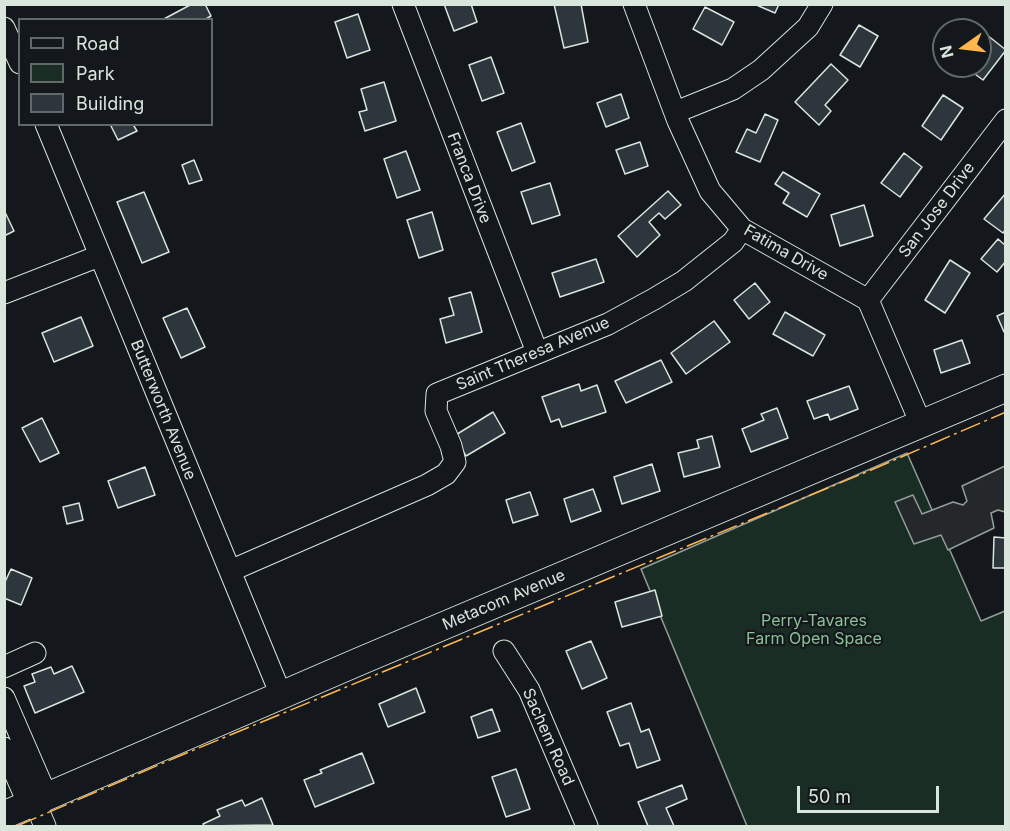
<!DOCTYPE html>
<html>
<head>
<meta charset="utf-8">
<style>
	body { margin:0 }
	#map { position:relative; width:1010px; height:831px; overflow:hidden; background:#14181c; font-family:Inter,sans-serif }
	canvas { display:block }
	.frame { position:absolute; inset:0; border:6px solid #d8e6dc; pointer-events:none }
	.legend { position:absolute; left:18px; top:18px; width:195px; height:108px; box-sizing:border-box; background:#14181c; border:2px solid #626a69; margin:0; padding:8px 10px; list-style:none; font-size:18px; color:#d8e6dc }
	.legend li { display:flex; align-items:center; gap:12px; height:30px }
	.legend b { width:30px; border:2px solid #626a69 }
	.north { position:absolute; left:932px; top:18px; width:60px; height:60px; box-sizing:border-box; background:#14181c; border:2px solid #626a69; border-radius:50%; rotate:256deg; font-size:16px; font-weight:700; line-height:24px; text-align:center; color:#d8e6dc }
	.north::after { content:''; display:block; margin:auto; width:21px; height:27px; background:#ffb74d; clip-path:polygon(50% 0,100% 100%,50% 72%,0 100%) }
	.scale { position:absolute; left:797px; top:786px; width:142px; height:27px; box-sizing:border-box; border:3px solid #d8e6dc; border-top:0; padding-left:8px; font-size:18px; line-height:21px; white-space:nowrap; color:#d8e6dc; -webkit-text-stroke:4px #14181c; paint-order:stroke }
</style>
</head>
<body>
<div id="map">
<canvas width="1010" height="831"></canvas>
<div class="frame"></div>
<ul class="legend">
<li><b style="height:8px;background:#14181c"></b>Road</li>
<li><b style="height:16px;background:#1a2d24"></b>Park</li>
<li><b style="height:16px;background:#2c363c"></b>Building</li>
</ul>
<div class="north">N</div>
<div class="scale">50 m</div>
</div>
<script>
const c = document.querySelector('canvas').getContext('2d');
c.lineJoin = 'round';
function paint(path, color) {
  c.fillStyle = color;
  c.fill(path, 'evenodd');
}
function poly(rows) {
  const path = new Path2D();
  for (const r of rows) {
    path.moveTo(r[0], r[1]);
    for (let i = 2; i < r.length; i += 2) path.lineTo(r[i], r[i + 1]);
  }
  return path;
}
function trace(path, color, width, dash) {
  c.strokeStyle = color;
  c.lineWidth = width;
  c.lineCap = dash ? 'butt' : 'round';
  c.setLineDash(dash || []);
  c.stroke(path);
}
function drawText(font, color, halo, rows, align = 'center') {
  c.font = font + ' Inter,sans-serif';
  c.lineWidth = 4.5;
  c.setLineDash([]);
  c.textBaseline = 'middle';
  c.strokeStyle = halo;
  c.fillStyle = color;
  for (const [text, x, y, turn = 0] of rows) {
    c.save();
    c.translate(x, y);
    c.rotate((+turn || 0) * Math.PI / 180);
    c.textAlign = isNaN(turn) ? turn : align;
    if (halo) c.strokeText(text, 0, 0);
    c.fillText(text, 0, 0);
    c.restore();
  }
}
const green = poly([
	[907,453,981,621,1005,611,1005,826,747,826,641,569,907,453]
]);
paint(green, '#1a2d24');
trace(green, '#939e99', 1.5);
const parking = poly([
	[1005,466,1005,512,998,510,991,513,994,528,948,550,941,535,914,544,895,502,913,495,922,514,953,502,963,505,967,501,962,486,1005,466]
]);
paint(parking, '#24282b');
trace(parking, '#939e99', 1.5);
const building = poly([
	[192,4,205,4,211,16,204,20,162,20,192,4],
	[444,4,471,4,477,22,454,31,444,4],
	[554,4,581,4,588,42,564,48,554,4],
	[754,4,779,4,775,13,754,4],
	[705,7,734,22,722,45,693,29,705,7],
	[358,14,370,50,347,58,335,22,358,14],
	[859,25,878,36,860,67,840,55,859,25],
	[987,35,1006,50,983,80,964,66,980,66,980,45,987,35],
	[491,57,504,93,482,101,469,65,491,57],
	[831,64,848,80,825,105,831,111,819,125,795,102,831,64],
	[384,82,396,121,365,131,359,112,367,110,361,89,384,82],
	[621,94,629,118,606,127,597,103,621,94],
	[943,95,963,108,941,140,922,126,943,95],
	[765,114,778,120,760,162,736,152,747,129,756,133,765,114],
	[521,123,535,162,512,171,497,132,521,123],
	[110,124,136,124,134,126,137,131,118,140,110,124],
	[640,142,648,166,625,174,616,150,640,142],
	[406,151,420,190,397,198,384,159,406,151],
	[904,153,922,167,900,197,881,183,904,153],
	[194,160,202,180,189,184,182,165,194,160],
	[783,172,820,194,807,217,783,203,789,193,775,184,783,172],
	[550,183,560,215,532,224,521,192,550,183],
	[668,191,681,205,665,219,659,213,649,222,660,235,637,257,618,236,668,191],
	[144,192,169,252,142,263,117,202,144,192],
	[1006,193,1006,229,1003,233,984,219,1006,193],
	[864,205,873,236,840,246,831,215,864,205],
	[4,210,14,231,4,236,4,210],
	[432,212,443,250,419,258,407,220,432,212],
	[998,239,1006,246,1006,261,997,272,981,259,998,239],
	[596,259,604,282,560,297,552,273,596,259],
	[950,260,970,273,945,313,925,300,950,260],
	[755,283,770,302,749,319,734,300,755,283],
	[471,292,482,332,446,343,440,319,454,315,449,298,471,292],
	[187,308,205,347,181,358,163,318,187,308],
	[785,312,825,335,813,356,773,334,785,312],
	[1006,312,1006,332,1004,332,997,316,1006,312],
	[81,317,93,346,54,362,42,333,81,317],
	[714,321,730,342,686,374,671,353,714,321],
	[962,340,970,363,941,373,934,350,962,340],
	[661,360,672,382,626,403,615,381,661,360],
	[579,384,581,391,597,385,606,412,562,427,559,419,551,422,542,397,579,384],
	[849,386,858,409,830,420,828,414,814,419,807,401,849,386],
	[777,408,788,438,751,452,742,429,764,420,761,414,777,408],
	[493,412,505,433,466,456,454,436,493,412],
	[42,418,59,453,40,462,22,428,42,418],
	[712,436,720,467,684,477,678,453,699,448,697,440,712,436],
	[652,464,660,491,622,504,614,477,652,464],
	[145,467,155,495,118,508,108,481,145,467],
	[593,489,601,511,571,522,564,499,593,489],
	[530,492,538,515,513,523,506,500,530,492],
	[79,503,83,520,67,524,63,507,79,503],
	[994,537,1006,538,1006,568,993,568,994,537],
	[11,569,32,578,21,605,4,598,4,584,11,569],
	[655,590,662,616,622,627,615,602,655,590],
	[591,641,607,678,582,689,566,651,591,641],
	[72,666,84,692,35,713,24,686,35,682,32,674,51,667,54,674,72,666],
	[416,688,425,712,388,727,379,704,416,688],
	[631,703,641,732,649,729,660,760,637,768,629,743,620,746,607,712,631,703],
	[492,709,500,731,478,738,471,717,492,709],
	[362,753,374,783,315,807,304,780,322,773,320,770,362,753],
	[516,769,530,809,506,817,492,777,516,769],
	[682,785,687,799,666,808,674,826,648,826,638,802,682,785],
	[262,798,273,825,204,826,203,824,220,816,217,810,242,800,245,806,262,798]
]);
paint(building, '#2c363c');
trace(building, '#d8e6dc', 1.5);
const minor = poly([
	[403,4,537,352],
	[634,4,678,121,710,191,742,229,868,300,921,424],
	[4,28,20,63],
	[676,112,733,89,761,70,808,27,822,4],
	[46,124,281,695],
	[4,293,99,256],
	[868,300,1006,120],
	[230,571,427,485,446,474,455,462,451,446,436,411,437,394,608,324,654,299,684,281,733,242,742,229],
	[504,651,529,690,587,826],
	[4,667,35,653],
	[4,698,47,797],
	[4,748,29,805],
	[35,803,45,826]
]);
const major = poly([
	[4,815,358,662,1006,388]
]);
trace(minor, '#d8e6dc', 23);
trace(major, '#d8e6dc', 29);
trace(minor, '#14181c', 21);
trace(major, '#14181c', 27);
trace(poly([
	[17,826,177,757,864,473,1006,412]
]), '#ffb74d', 1.5, [21, 4.5, 3, 4.5]);
drawText('16px', '#d8e6dc', '#14181c', [
	["Franca Drive",469,178,69],
	["San Jose Drive",937,210,-53],
	["Fatima Drive",786,253,30],
	["Saint Theresa Avenue",533,354,-23],
	["Butterworth Avenue",163,410,68],
	["Metacom Avenue",504,600,-23],
	["Sachem Road",548,737,66]
]);
drawText('16px', '#8ac095', '#14181c', [
	["Perry-Tavares",814,621],
	["Farm Open Space",814,639]
]);
</script>
</body>
</html>
